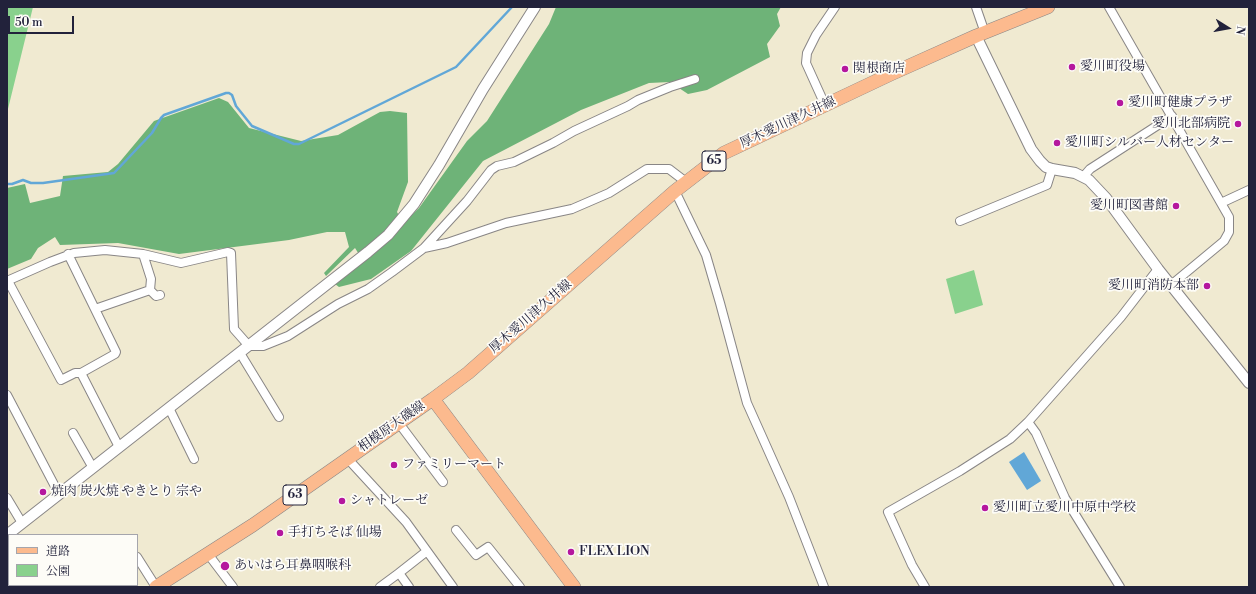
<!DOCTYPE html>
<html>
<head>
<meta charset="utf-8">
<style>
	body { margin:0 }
	#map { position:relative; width:1256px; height:594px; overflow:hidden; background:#f0ead1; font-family:"Libre Bodoni","Noto Serif JP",serif }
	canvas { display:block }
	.frame { position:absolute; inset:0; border:8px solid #22223b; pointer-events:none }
	.legend { position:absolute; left:8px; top:534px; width:130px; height:52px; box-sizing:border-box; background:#fdfcf7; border:1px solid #a5a5ac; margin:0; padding:5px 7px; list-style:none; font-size:12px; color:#22223b }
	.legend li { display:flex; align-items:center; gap:8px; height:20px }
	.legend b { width:20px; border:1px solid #a5a5ac }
	.north { position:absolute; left:1208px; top:8px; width:40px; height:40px; -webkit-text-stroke:3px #fdfcf7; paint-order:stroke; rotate:101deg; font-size:11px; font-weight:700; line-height:16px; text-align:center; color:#22223b }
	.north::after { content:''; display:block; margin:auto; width:14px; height:18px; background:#22223b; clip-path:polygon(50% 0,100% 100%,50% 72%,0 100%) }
	.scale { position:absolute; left:8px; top:16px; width:66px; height:18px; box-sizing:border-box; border:2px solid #22223b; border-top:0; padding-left:5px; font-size:12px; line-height:14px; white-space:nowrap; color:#22223b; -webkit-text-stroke:3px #fdfcf7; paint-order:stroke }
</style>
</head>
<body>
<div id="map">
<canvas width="1256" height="594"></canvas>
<div class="frame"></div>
<ul class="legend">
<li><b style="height:5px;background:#fcba8e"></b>道路</li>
<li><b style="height:11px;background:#89d18d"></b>公園</li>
</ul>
<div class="north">N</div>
<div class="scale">50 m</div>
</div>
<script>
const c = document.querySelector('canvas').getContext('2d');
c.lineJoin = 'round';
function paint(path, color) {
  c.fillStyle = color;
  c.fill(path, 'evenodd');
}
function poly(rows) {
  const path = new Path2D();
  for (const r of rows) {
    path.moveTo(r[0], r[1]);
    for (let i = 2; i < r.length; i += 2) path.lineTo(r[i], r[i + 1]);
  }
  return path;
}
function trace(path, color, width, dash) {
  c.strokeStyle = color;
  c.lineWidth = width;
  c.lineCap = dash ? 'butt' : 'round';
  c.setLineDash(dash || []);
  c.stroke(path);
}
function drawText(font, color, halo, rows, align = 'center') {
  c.font = font + ' "Libre Bodoni","Noto Serif JP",serif';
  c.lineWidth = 3.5;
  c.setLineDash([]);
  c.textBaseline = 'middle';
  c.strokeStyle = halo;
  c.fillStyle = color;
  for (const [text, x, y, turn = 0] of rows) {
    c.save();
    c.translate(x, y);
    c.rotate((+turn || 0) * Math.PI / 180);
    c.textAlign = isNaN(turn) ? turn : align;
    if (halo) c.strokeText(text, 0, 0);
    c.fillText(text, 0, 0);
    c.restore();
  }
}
paint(poly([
	[7,7,33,7,7,113],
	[974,270,983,305,955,314,946,279]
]), '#89d18d');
paint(poly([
	[556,7,781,7,777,14,780,26,767,44,770,57,707,90,688,94,670,82,649,83,581,110,483,161,411,251,371,279,339,287,335,284,362,259,355,248,326,276,324,273,349,247,345,232,327,232,289,240,179,254,118,243,60,245,55,237,38,248,31,259,7,269,7,188,25,184,30,203,60,196,63,176,108,172,118,164,154,121,219,98,228,102,249,128,301,141,338,135,380,112,390,111,407,113,408,182,397,212,403,223,419,208,467,141,487,121,549,24]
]), '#6eb378');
paint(poly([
	[1024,452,1041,481,1027,490,1009,462]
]), '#61a7d7');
trace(poly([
	[7,184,12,184,23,180,31,183,43,183,114,173,152,133,161,118,164,115,226,93,229,93,232,95,236,106,252,126,294,144,299,144,456,67,512,7]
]), '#61a7d7', 2.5);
const minor = poly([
	[976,7,985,33],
	[1109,7,1229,217,1229,232,1224,241,1171,285],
	[825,105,806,63,807,53,816,35,835,7],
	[1083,177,1090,169,1172,116],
	[675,191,706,255,720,303,747,403,789,497,824,587],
	[1221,203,1249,190],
	[960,221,1047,185,1052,169],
	[424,248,467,201,491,170,497,166,514,162,553,143,574,131,628,106,638,100,670,87,695,79],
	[143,254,151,279,150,290,156,296,160,295],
	[7,281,50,262,74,253,105,250,143,254,181,263,228,252,231,253,234,329,249,346,263,346,288,336,338,304,368,289,392,272,424,248,447,243,506,223,572,209,609,193,647,169,669,169,686,182],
	[8,281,61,380,75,373,81,373,115,354,116,352,68,254],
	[95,309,150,290],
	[240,353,279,417],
	[81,373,119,447],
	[7,395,59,494],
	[169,408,194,459],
	[398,422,443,482],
	[1028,422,1036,433,1065,498,1120,587],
	[73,433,93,468],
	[347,458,406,522,453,587],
	[7,498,22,523],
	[456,530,476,555,488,547,520,587],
	[7,544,9,548],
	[208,554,233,587],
	[137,557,156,587],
	[24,585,25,587],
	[380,587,399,573],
	[409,587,399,573,427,551],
	[925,587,912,565,888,512,960,471,1010,439,1028,422,1121,317,1158,269]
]);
const tertiary = poly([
	[976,36,1031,149,1040,161,1046,167,1052,169,1075,173,1089,180,1106,198,1158,269,1249,383],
	[7,535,368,252,388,235,414,204,439,165,483,89,535,7]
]);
const primary = poly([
	[433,399,574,587],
	[156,587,253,525,433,399,468,373,675,191,724,153,891,74,976,36,1048,7]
]);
trace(minor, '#898686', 10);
trace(tertiary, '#898686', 12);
trace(primary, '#898686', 14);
trace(minor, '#fff', 8);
trace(tertiary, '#fff', 10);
trace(primary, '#fcba8e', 13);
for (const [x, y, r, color] of [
	[1072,67,4,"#b5179e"],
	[845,69,4,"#b5179e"],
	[1120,103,4,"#b5179e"],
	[1238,124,4,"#b5179e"],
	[1057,143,4,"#b5179e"],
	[1176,206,4,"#b5179e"],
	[1207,286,4,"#b5179e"],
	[394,465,4,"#b5179e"],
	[43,492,4,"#b5179e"],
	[342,501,4,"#b5179e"],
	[985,508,4,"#b5179e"],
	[280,533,4,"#b5179e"],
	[571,552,4,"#b5179e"],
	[225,566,5,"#b5179e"]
]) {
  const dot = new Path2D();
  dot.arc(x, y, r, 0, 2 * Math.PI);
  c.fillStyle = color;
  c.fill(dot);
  trace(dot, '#fdfcf7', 1.5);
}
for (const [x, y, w] of [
	[714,161,24],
	[295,495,24]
]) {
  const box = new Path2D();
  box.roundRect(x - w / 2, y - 10, w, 20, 3);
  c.fillStyle = '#fdfcf7';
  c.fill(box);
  trace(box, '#22223b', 1);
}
drawText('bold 12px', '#22223b', null, [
	["65",714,161],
	["63",295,495]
]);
drawText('13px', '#22223b', '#fdfcf7', [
	["愛川町役場",1080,67],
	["関根商店",853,69],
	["愛川町健康プラザ",1128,103],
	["愛川北部病院",1230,124,"right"],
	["愛川町シルバー人材センター",1065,143],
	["愛川町図書館",1168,206,"right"],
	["愛川町消防本部",1199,286,"right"],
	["ファミリーマート",402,465],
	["焼肉 炭火焼 やきとり 宗や",51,492],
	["シャトレーゼ",350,501],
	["愛川町立愛川中原中学校",993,508],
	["手打ちそば 仙場",288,533],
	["FLEX LION",579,552],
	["あいはら耳鼻咽喉科",234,566]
], 'left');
drawText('13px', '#22223b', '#fdfcf7', [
	["厚木愛川津久井線",788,123,-25],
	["厚木愛川津久井線",531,317,-41],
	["相模原大磯線",392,427,-35]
]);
</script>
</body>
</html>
